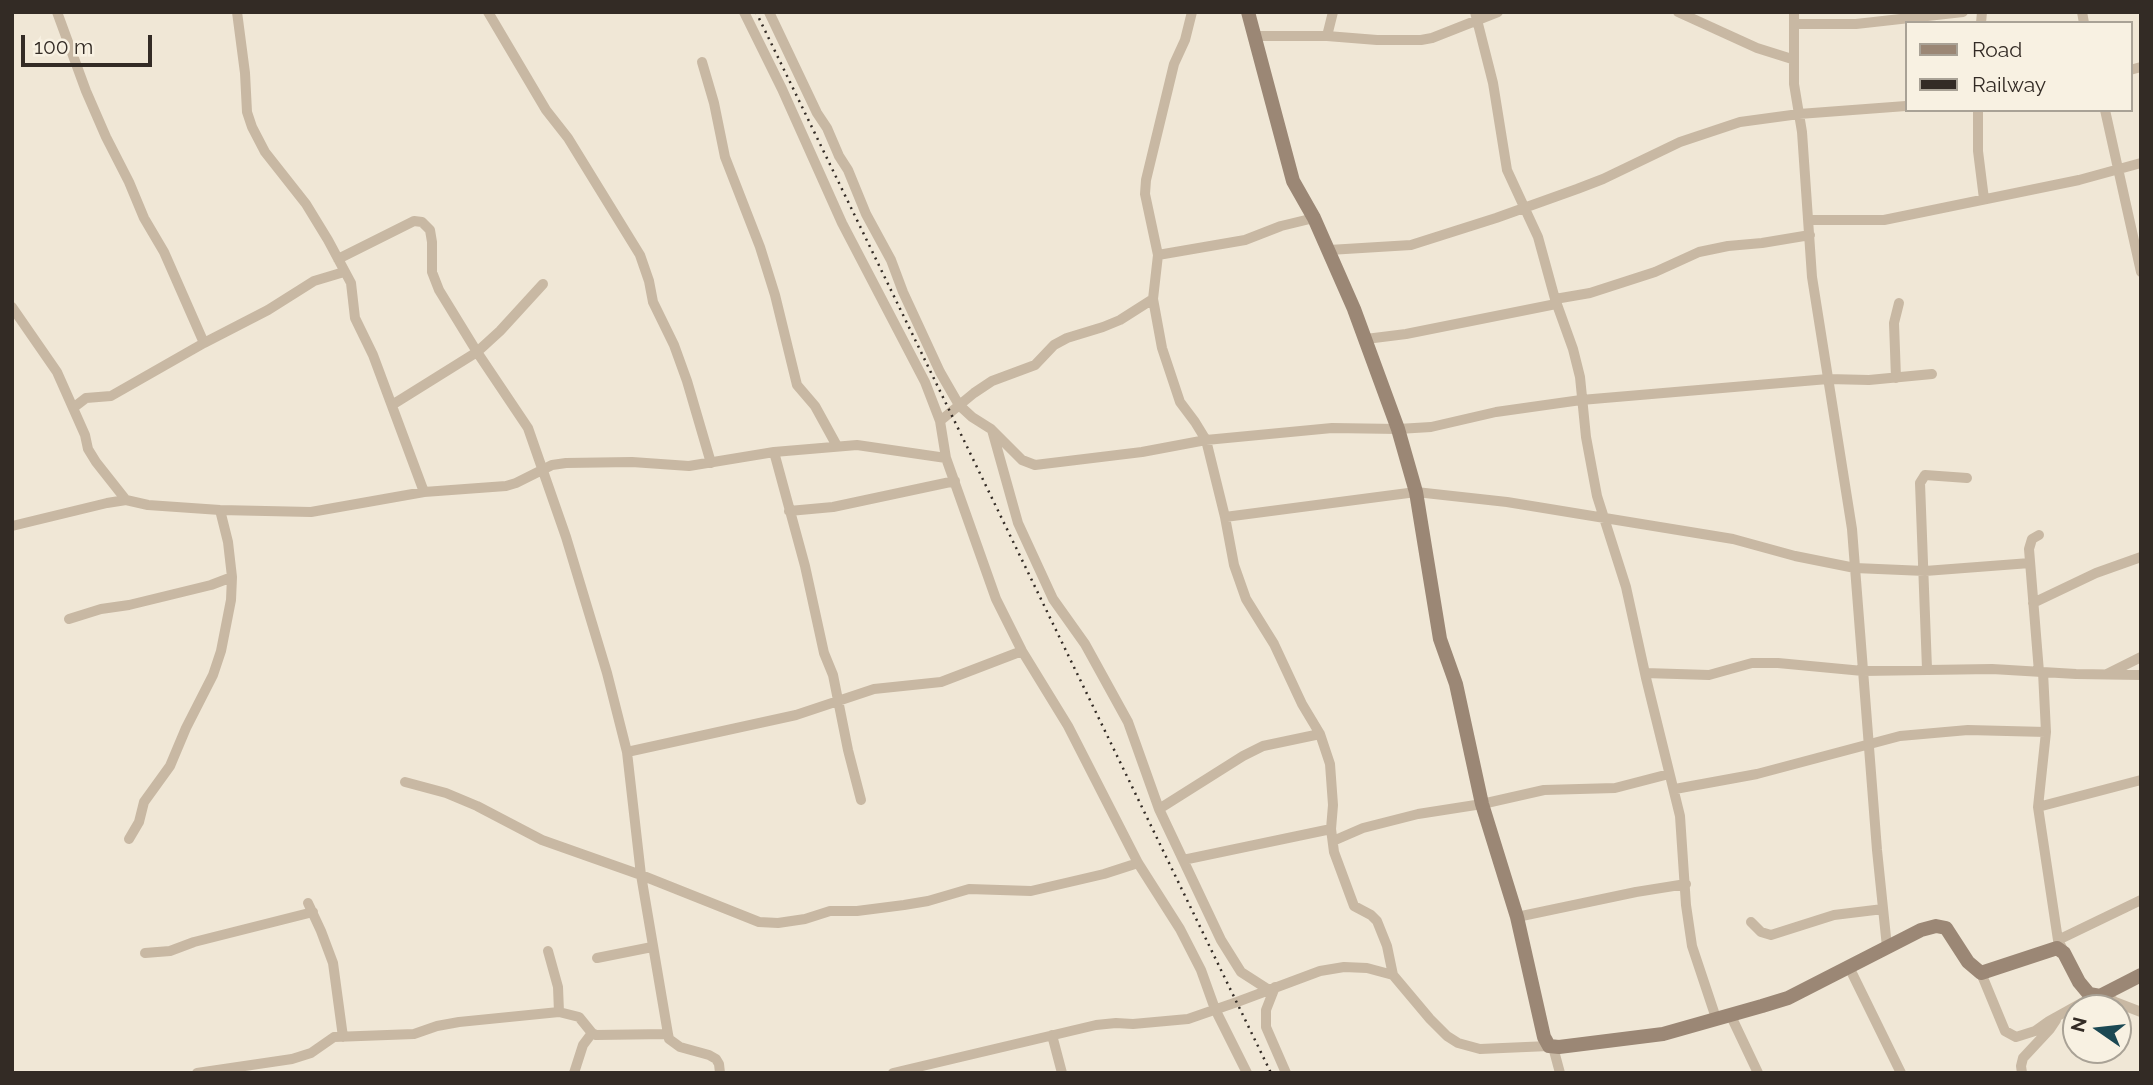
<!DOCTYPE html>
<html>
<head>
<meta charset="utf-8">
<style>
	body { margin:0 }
	#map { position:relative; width:2153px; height:1085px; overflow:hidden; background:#f0e7d6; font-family:Raleway,sans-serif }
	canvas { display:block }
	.frame { position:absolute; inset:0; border:14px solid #332b25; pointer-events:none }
	.legend { position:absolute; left:1905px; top:21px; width:228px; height:91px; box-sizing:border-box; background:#f8f1e2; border:2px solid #a9a296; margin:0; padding:9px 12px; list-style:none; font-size:21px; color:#332b25 }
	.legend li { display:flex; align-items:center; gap:14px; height:35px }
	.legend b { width:35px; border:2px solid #a9a296 }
	.north { position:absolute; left:2062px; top:994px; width:70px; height:70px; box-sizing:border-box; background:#f8f1e2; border:2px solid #a9a296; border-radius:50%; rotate:284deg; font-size:19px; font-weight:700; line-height:28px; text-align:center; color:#332b25 }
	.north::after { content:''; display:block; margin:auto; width:24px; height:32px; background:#1b4853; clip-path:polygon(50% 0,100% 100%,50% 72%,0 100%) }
	.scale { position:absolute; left:21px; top:35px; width:131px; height:32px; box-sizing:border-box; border:4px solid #332b25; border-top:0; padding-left:9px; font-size:21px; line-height:24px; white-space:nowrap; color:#332b25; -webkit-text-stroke:5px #f8f1e2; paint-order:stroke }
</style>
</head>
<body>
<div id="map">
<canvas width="2153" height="1085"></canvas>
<div class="frame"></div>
<ul class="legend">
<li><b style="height:9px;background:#9b8775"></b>Road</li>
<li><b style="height:9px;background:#332b25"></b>Railway</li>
</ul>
<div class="north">N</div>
<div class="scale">100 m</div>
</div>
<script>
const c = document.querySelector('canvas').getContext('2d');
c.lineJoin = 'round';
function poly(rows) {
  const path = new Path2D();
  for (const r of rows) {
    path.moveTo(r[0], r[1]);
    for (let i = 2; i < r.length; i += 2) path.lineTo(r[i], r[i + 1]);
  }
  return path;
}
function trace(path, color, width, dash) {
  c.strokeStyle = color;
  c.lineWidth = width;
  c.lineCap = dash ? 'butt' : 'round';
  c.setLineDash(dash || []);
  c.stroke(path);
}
trace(poly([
	[57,12,86,91,106,137,129,182,144,218,164,252,204,343],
	[237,12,245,73,247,112,252,127,265,152,306,204,328,240,351,283,355,318,373,355,424,492],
	[488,12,546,110,568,138,640,255,649,281,653,302,674,345,687,381,711,463],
	[744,12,782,89,842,223,925,382,940,421,946,458,996,599,1022,651,1068,726,1138,863,1180,929,1201,970,1215,1009,1247,1073],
	[769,12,817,113,827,128,839,156,848,170,866,214,891,260,903,292,940,372,959,405,972,417,991,429,1022,460,1035,465,1142,452,1206,440,1332,428,1398,429,1431,427,1496,412,1581,400,1828,379,1869,380,1932,374],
	[1192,12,1185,40,1174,64,1146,180,1145,194,1158,255,1153,299,1162,348,1180,402,1195,422,1206,440,1225,517,1234,565,1246,599,1274,644,1302,704,1320,734,1330,764,1333,805,1331,829,1334,852,1354,906,1371,915,1377,921,1387,946,1393,975],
	[1475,12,1493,83,1507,170,1538,237,1555,299,1573,349,1580,377,1586,437,1597,496,1626,587,1646,678,1680,816,1686,905,1692,946,1716,1018],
	[1678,12,1757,48,1792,59],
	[1794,12,1794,84,1802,132,1812,277,1852,529,1877,850,1887,947],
	[2082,12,2084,23],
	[1981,23,1982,12],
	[1794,24,1856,24,1963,12],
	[1255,36,1327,36,1377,40,1421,40,1432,38,1498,12],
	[1327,36,1333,12],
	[702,62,714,103,725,157,760,247,775,295,797,385,815,406,837,446],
	[2130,70,2141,67],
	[1978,110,1978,151,1984,199],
	[2105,110,2141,272],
	[1809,220,1884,220,2079,180,2141,163],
	[1329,250,1411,245,1496,218,1577,189,1603,179,1680,142,1740,122,1799,114,1906,106],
	[1158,255,1245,240,1281,226,1314,218],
	[338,259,414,221,422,222,430,230,432,242,432,272,439,290,477,352,528,428,566,537,607,673,627,752,641,875,668,1034,669,1039,680,1047,709,1055,716,1059,719,1064,720,1073],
	[1555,299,1590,293,1655,272,1699,252,1728,246,1762,243,1810,235],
	[12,307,57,372,85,435,88,449,96,462,126,500],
	[1366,339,1406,334,1556,304],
	[1896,378,1894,323,1899,303],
	[392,405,477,352,500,331,543,284],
	[73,408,86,398,111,396,204,343,268,310,314,281,344,272],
	[940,421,974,393,992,381,1035,365,1054,345,1067,338,1103,327,1120,320,1153,299],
	[992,430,1018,523,1053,599,1085,644,1128,722,1159,809,1221,940,1241,972,1269,990],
	[774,452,805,566,824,653,833,675,848,750,861,800],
	[789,511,833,507,955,481],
	[1225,517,1416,492,1507,502,1733,539,1795,556,1855,568,1925,571,2030,563],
	[12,526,107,503,126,500,148,505,220,510,311,512,424,492,506,486,516,483,552,465,566,463,632,462,689,466,774,452,857,445,946,458],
	[2033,603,2096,573,2141,557],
	[69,619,101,609,129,605,211,585,232,577],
	[1927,669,1920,483,1925,475,1967,478],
	[2039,672,2029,549,2032,539,2039,535],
	[2043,672,2046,732,2038,807,2058,940,2064,952],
	[1645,673,1709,675,1752,663,1778,663,1863,671,1992,669,2076,674,2141,675],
	[2107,674,2141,657],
	[627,752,796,715,874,689,941,682,1022,651],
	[405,782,446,793,477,806,542,840,641,875,759,922,778,923,805,919,830,911,857,911,904,905,928,901,969,889,1031,891,1104,874,1138,863],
	[1675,789,1757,774,1900,736,1968,730,2046,732],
	[2038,807,2141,780],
	[1159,809,1243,756,1263,746,1320,734],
	[129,839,139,822,144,802,170,766,186,728,213,675,221,651,231,600,232,577,228,542,220,510],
	[1333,841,1363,828,1418,814,1482,804,1544,790,1615,788,1669,774],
	[1183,860,1331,829],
	[308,903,321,931,333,963,343,1037],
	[1517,917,1636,892,1686,884],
	[1751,922,1761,932,1771,935,1834,915,1883,909],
	[2058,940,2141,900],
	[548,951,558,987,559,1012],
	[145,953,170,951,194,942,313,912],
	[597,958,652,947],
	[1849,967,1901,1073],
	[1981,973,2005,1031,2016,1037,2035,1031,2049,1021,2094,996],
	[1275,987,1266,1010,1266,1027,1286,1073],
	[2104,994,2115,1002,2141,1012],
	[1730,1014,1758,1073],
	[1052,1035,1062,1073],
	[1553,1047,1560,1073],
	[197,1073,292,1059,311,1053,334,1037,414,1034,437,1026,459,1022,559,1012,579,1017,592,1033,596,1035,668,1034],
	[574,1073,583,1045,592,1033],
	[893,1073,1096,1025,1116,1023,1133,1024,1188,1019,1237,1002,1320,971,1344,967,1367,968,1393,975,1430,1019,1447,1036,1458,1043,1480,1049,1549,1046],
	[2022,1073,2021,1066,2023,1058,2050,1029,2056,1020]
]), '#c8b8a3', 10);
trace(poly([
	[1248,12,1293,181,1314,218,1354,309,1398,429,1416,492,1440,639,1456,684,1482,804,1517,917,1544,1037,1549,1046,1559,1047,1663,1034,1762,1006,1788,998,1921,930,1936,926,1946,928,1968,962,1981,973,2057,948,2064,953,2079,982,2089,994,2100,996,2141,975]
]), '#9b8775', 14);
trace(poly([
	[756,12,1271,1073]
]), '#332b25', 2.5, [2, 5]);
</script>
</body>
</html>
